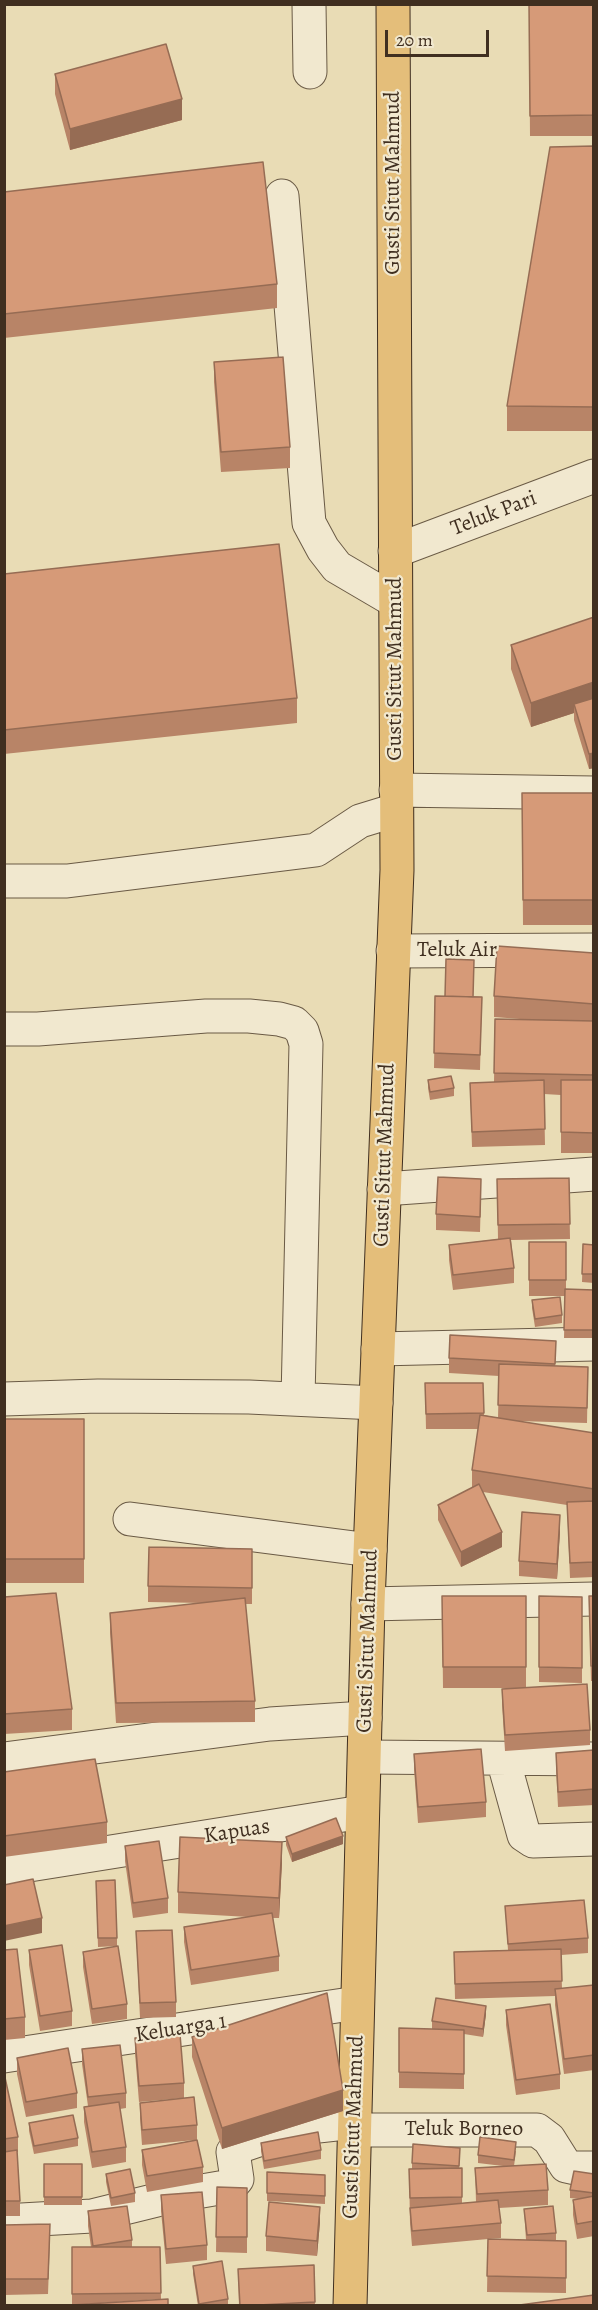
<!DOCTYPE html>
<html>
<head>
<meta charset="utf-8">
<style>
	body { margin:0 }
	#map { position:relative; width:598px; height:2310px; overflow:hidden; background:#e9dcb5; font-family:Alegreya,serif }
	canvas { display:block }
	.frame { position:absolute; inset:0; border:6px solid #402f20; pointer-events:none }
	.scale { position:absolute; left:385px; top:30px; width:104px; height:27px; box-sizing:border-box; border:3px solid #402f20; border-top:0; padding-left:8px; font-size:18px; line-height:21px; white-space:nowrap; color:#402f20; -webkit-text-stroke:4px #f1e8cf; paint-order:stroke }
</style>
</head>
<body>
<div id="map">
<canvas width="598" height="2310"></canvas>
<div class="frame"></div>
<div class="scale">20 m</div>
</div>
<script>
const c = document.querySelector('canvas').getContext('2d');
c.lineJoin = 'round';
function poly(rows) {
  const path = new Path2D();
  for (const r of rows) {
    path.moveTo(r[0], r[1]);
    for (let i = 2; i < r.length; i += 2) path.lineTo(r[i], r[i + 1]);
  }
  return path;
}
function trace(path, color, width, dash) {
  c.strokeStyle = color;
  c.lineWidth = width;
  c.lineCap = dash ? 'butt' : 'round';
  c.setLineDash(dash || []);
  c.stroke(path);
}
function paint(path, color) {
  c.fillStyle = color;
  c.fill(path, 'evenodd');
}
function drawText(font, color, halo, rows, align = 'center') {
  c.font = font + ' Alegreya,serif';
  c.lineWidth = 4.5;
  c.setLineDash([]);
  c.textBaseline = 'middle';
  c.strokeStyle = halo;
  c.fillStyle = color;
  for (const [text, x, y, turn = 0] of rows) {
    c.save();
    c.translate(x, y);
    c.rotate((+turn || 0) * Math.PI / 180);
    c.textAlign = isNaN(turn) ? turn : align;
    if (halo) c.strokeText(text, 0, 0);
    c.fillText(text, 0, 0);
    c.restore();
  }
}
const minor = poly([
	[309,4,310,72],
	[282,196,309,523,323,549,337,567,395,601],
	[395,551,594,476],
	[396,790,594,793],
	[4,881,67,881,316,850,360,821,396,810],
	[393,951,594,950],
	[4,1029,38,1029,206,1016,249,1016,279,1019,294,1023,302,1031,306,1044,298,1399],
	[384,1189,594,1174],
	[378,1349,594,1344],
	[4,1399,98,1396,249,1397,376,1403],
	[130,1519,370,1550],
	[368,1604,594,1599],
	[365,1757,594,1759],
	[4,1759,270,1724,365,1718],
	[503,1759,524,1835,533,1841,594,1839],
	[4,1869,362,1812],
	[4,2056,357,2003],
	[353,2130,537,2130,549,2139,566,2166,575,2168,594,2168],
	[4,2221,92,2216,173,2196,231,2186,237,2179,233,2152,238,2147,291,2129,354,2122]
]);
const highway = poly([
	[350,2306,368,1604,397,870,393,4]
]);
trace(minor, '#6a5a45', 35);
trace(highway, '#402f20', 35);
trace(minor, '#f1e8cf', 33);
trace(highway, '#e4be7a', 33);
paint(poly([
	[529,4,594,4,594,136,530,136],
	[55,74,182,120,70,150,55,94],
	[594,146,594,431,507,431,507,406],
	[4,192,277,284,277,308,4,338],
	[214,362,290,447,290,468,221,472,214,382],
	[4,574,297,698,297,723,4,754],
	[594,617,594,768,589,769,574,720,574,713,531,727,511,669,511,645],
	[522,793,594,793,594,925,523,925],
	[594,953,594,1153,561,1153,561,1095,544,1094,545,1145,472,1147,470,1083,494,1082,495,1019,533,1020,494,1017,494,996],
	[435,996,482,997,480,1070,434,1068],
	[428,1080,454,1088,454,1096,430,1100,428,1088],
	[569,1178,570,1239,511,1240,514,1268,514,1283,453,1290,449,1260,449,1245,498,1239,497,1179],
	[481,1194,480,1232,436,1230,436,1214],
	[529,1242,566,1242,566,1289,594,1290,594,1338,564,1338,565,1296,529,1296],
	[583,1244,594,1245,594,1283,582,1282],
	[532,1300,562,1315,562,1323,535,1327,532,1308],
	[556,1341,555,1366,588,1367,587,1423,517,1421,594,1433,594,1577,570,1578,567,1505,483,1492,502,1547,461,1567,438,1520,438,1505,472,1488,472,1470,478,1429,426,1429,425,1383,483,1383,484,1415,498,1418,499,1376,449,1373,449,1358],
	[4,1419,84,1419,84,1583,4,1583],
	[560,1531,557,1579,519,1576,519,1561],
	[252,1549,252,1604,245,1604,255,1701,255,1722,116,1723,110,1633,110,1613,204,1603,148,1602,148,1586],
	[442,1596,526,1596,526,1687,590,1730,590,1745,505,1751,502,1704,502,1689,516,1688,443,1688],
	[539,1596,582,1597,582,1683,539,1682],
	[589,1596,594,1596,594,1681,591,1681],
	[4,1597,72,1709,72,1730,4,1734],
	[594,1750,594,1805,558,1807,556,1768,556,1753],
	[414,1754,486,1802,486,1817,418,1823,414,1769],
	[4,1772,107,1822,107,1843,4,1857],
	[286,1837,343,1844,292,1862,286,1845],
	[125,1846,168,1898,168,1913,133,1918,125,1861],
	[282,1862,279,1918,273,1918,279,1956,279,1971,191,1985,184,1942,184,1927,249,1917,178,1913,178,1892],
	[96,1881,117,1938,117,1946,98,1947],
	[505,1906,588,1938,588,1953,561,1955,562,1989,594,1985,594,2070,564,2074,555,2005,555,1996,455,1999,454,1952,508,1950],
	[136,1931,176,2002,176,2017,140,2018],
	[4,1950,25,2017,25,2038,4,2040],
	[29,1950,72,2011,72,2026,40,2031,29,1965],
	[83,1952,127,2004,127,2019,92,2024,83,1967],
	[506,2010,560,2074,560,2089,516,2095,506,2025],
	[486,2014,483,2037,464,2034,464,2089,399,2088,399,2028,432,2029,432,2021],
	[192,2037,343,2111,222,2149,192,2057],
	[135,2038,184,2083,184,2098,139,2102,135,2053],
	[82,2049,126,2093,126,2108,120,2109,126,2147,126,2162,92,2168,84,2122,84,2107,88,2106,82,2064],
	[17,2058,77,2093,77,2108,26,2117,17,2074],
	[4,2073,18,2137,18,2152,17,2152,20,2201,20,2216,4,2216],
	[140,2103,197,2125,197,2140,203,2167,203,2182,147,2192,142,2165,142,2150,195,2140,142,2145,140,2118],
	[29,2123,78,2138,78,2146,34,2154,29,2131],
	[261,2143,321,2150,321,2159,264,2169,261,2151],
	[460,2148,459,2168,462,2168,462,2203,476,2202,475,2168,503,2166,478,2163,478,2155,516,2151,514,2166,548,2190,548,2205,499,2208,501,2223,501,2238,489,2239,526,2240,524,2209,556,2233,556,2241,566,2241,566,2293,487,2292,488,2239,412,2246,410,2223,409,2169,412,2169,412,2163],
	[44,2164,82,2164,82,2205,44,2205],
	[267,2172,325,2175,325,2204,267,2201],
	[106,2174,135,2193,135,2202,111,2206,106,2182],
	[594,2174,594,2236,577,2239,573,2215,573,2200,579,2199,570,2198,570,2190],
	[217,2187,247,2188,247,2253,216,2252],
	[161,2195,207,2245,207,2260,166,2264,161,2211],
	[88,2211,132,2240,132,2247,160,2247,161,2299,72,2305,72,2247,91,2247,88,2226],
	[320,2222,317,2256,266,2251,266,2236],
	[4,2225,50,2239,48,2294,4,2295],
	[314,2265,315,2306,239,2306,238,2269],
	[193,2266,228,2299,228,2306,198,2306,193,2274]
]), '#b88467');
paint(poly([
	[182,99,182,120,70,150,70,129],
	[594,682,594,706,574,704,574,713,531,727,531,703],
	[594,753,594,768,589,769,589,754],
	[560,1515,560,1531,557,1579,557,1564],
	[502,1532,502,1547,461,1567,461,1552],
	[343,1836,343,1844,292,1862,292,1854],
	[282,1842,282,1862,279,1918,279,1898],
	[42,1918,42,1933,4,1941,4,1926],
	[486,2006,486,2014,483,2037,483,2029],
	[343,2090,343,2111,222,2149,222,2128],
	[320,2207,320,2222,317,2256,317,2241]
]), '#966c54');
const building = poly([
	[529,4,594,4,594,115,530,116,529,4],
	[166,44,182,99,70,129,55,74,166,44],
	[594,146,594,407,507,406,550,147,594,146],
	[263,162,277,284,4,314,4,192,263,162],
	[283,357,290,447,221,452,214,362,283,357],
	[279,544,297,698,4,730,4,574,279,544],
	[594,617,594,682,531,703,511,645,594,617],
	[594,698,594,753,589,754,574,704,594,698],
	[522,793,594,793,594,900,523,900,522,793],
	[497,946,594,953,594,1004,494,996,497,946],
	[446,959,474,960,473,997,445,996,446,959],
	[435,996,482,997,480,1055,434,1053,435,996],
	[495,1019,594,1021,594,1075,494,1073,495,1019],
	[451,1076,454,1088,430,1092,428,1080,451,1076],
	[544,1080,545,1129,472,1132,470,1083,544,1080],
	[561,1080,594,1080,594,1133,561,1132,561,1080],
	[438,1177,481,1179,480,1217,436,1214,438,1177],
	[569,1178,570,1224,498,1225,497,1179,569,1178],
	[510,1238,514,1268,453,1275,449,1245,510,1238],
	[529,1242,566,1242,566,1280,529,1280,529,1242],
	[583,1244,594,1245,594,1274,582,1274,583,1244],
	[565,1289,594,1290,594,1330,564,1330,565,1289],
	[560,1297,562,1315,535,1319,532,1300,560,1297],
	[450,1335,556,1341,555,1364,449,1358,450,1335],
	[499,1364,588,1367,587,1408,498,1405,499,1364],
	[425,1383,483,1383,484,1413,426,1414,425,1383],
	[480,1415,594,1433,594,1489,472,1470,480,1415],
	[4,1419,84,1419,84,1559,4,1559,4,1419],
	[479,1484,502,1532,461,1552,438,1505,479,1484],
	[594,1501,594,1562,570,1563,567,1502,594,1501],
	[522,1512,560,1515,557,1564,519,1561,522,1512],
	[149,1547,252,1549,252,1588,148,1586,149,1547],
	[56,1593,72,1709,4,1714,4,1597,56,1593],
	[442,1596,526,1596,526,1667,443,1667,442,1596],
	[539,1596,582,1597,582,1668,539,1667,539,1596],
	[589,1596,594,1596,594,1666,591,1666,589,1596],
	[245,1598,255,1701,116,1703,110,1613,245,1598],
	[587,1684,590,1730,505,1735,502,1689,587,1684],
	[481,1749,486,1802,418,1807,414,1754,481,1749],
	[594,1750,594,1789,558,1792,556,1753,594,1750],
	[95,1759,107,1822,4,1836,4,1772,95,1759],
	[336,1818,343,1836,292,1854,286,1837,336,1818],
	[180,1837,282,1842,279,1898,178,1892,180,1837],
	[159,1841,168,1898,133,1903,125,1846,159,1841],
	[33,1879,42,1918,4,1926,4,1885,33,1879],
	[115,1880,117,1938,98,1938,96,1881,115,1880],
	[584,1900,588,1938,508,1944,505,1906,584,1900],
	[272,1913,279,1956,191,1970,184,1927,272,1913],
	[172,1930,176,2002,140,2003,136,1931,172,1930],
	[62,1945,72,2011,40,2016,29,1950,62,1945],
	[118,1946,127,2004,92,2009,83,1952,118,1946],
	[17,1949,25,2017,4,2019,4,1950,17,1949],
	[561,1949,562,1981,455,1984,454,1952,561,1949],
	[594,1985,594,2055,564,2059,555,1989,594,1985],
	[327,1993,343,2090,222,2128,192,2037,327,1993],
	[436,1998,486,2006,483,2029,432,2021,436,1998],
	[550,2004,560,2074,516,2080,506,2010,550,2004],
	[399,2028,464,2030,464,2074,399,2072,399,2028],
	[180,2034,184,2083,139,2086,135,2038,180,2034],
	[120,2045,126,2093,88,2097,82,2049,120,2045],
	[68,2048,77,2093,26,2102,17,2058,68,2048],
	[4,2073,18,2137,4,2139,4,2073],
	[194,2097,197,2125,142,2130,140,2103,194,2097],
	[119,2102,126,2147,92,2152,84,2107,119,2102],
	[73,2115,78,2138,34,2146,29,2123,73,2115],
	[318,2132,321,2150,264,2161,261,2143,318,2132],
	[480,2137,516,2142,514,2160,478,2155,480,2137],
	[197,2140,203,2167,147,2176,142,2150,197,2140],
	[413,2144,460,2148,459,2166,412,2163,413,2144],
	[17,2150,20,2201,4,2201,4,2152,17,2150],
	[44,2164,82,2164,82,2197,44,2197,44,2164],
	[546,2164,548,2190,477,2194,475,2168,546,2164],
	[462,2168,462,2197,410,2198,409,2169,462,2168],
	[130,2169,135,2193,111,2198,106,2174,130,2169],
	[574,2171,594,2174,594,2193,570,2190,574,2171],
	[267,2172,325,2175,325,2196,267,2193,267,2172],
	[217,2187,247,2188,247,2237,216,2237,217,2187],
	[202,2192,207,2245,166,2249,161,2195,202,2192],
	[594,2196,594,2221,577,2224,573,2200,594,2196],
	[498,2200,501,2223,412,2231,410,2208,498,2200],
	[269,2202,320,2207,317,2241,266,2236,269,2202],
	[127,2206,132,2240,93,2246,88,2211,127,2206],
	[553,2206,556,2233,527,2235,524,2209,553,2206],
	[50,2224,48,2279,4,2279,4,2225,50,2224],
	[488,2239,566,2241,566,2278,487,2276,488,2239],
	[72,2247,160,2247,161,2293,72,2294,72,2247],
	[222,2261,228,2299,199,2304,193,2266,222,2261],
	[314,2265,315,2302,240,2306,238,2269,314,2265],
	[594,2295,594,2306,512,2306,594,2295],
	[168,2299,168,2306,72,2306,72,2305,168,2299]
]);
paint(building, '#d69a78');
trace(building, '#966c54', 1.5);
drawText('22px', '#402f20', '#f1e8cf', [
	["Gusti Situt Mahmud",394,183,-90],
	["Teluk Pari",494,514,-21],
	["Gusti Situt Mahmud",396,669,-90],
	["Teluk Air",457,951],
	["Gusti Situt Mahmud",385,1155,-88],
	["Gusti Situt Mahmud",368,1641,-88],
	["Kapuas",237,1832,-9],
	["Keluarga 1",181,2029,-9],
	["Gusti Situt Mahmud",354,2127,-88],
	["Teluk Borneo",464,2130]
]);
</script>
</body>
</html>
